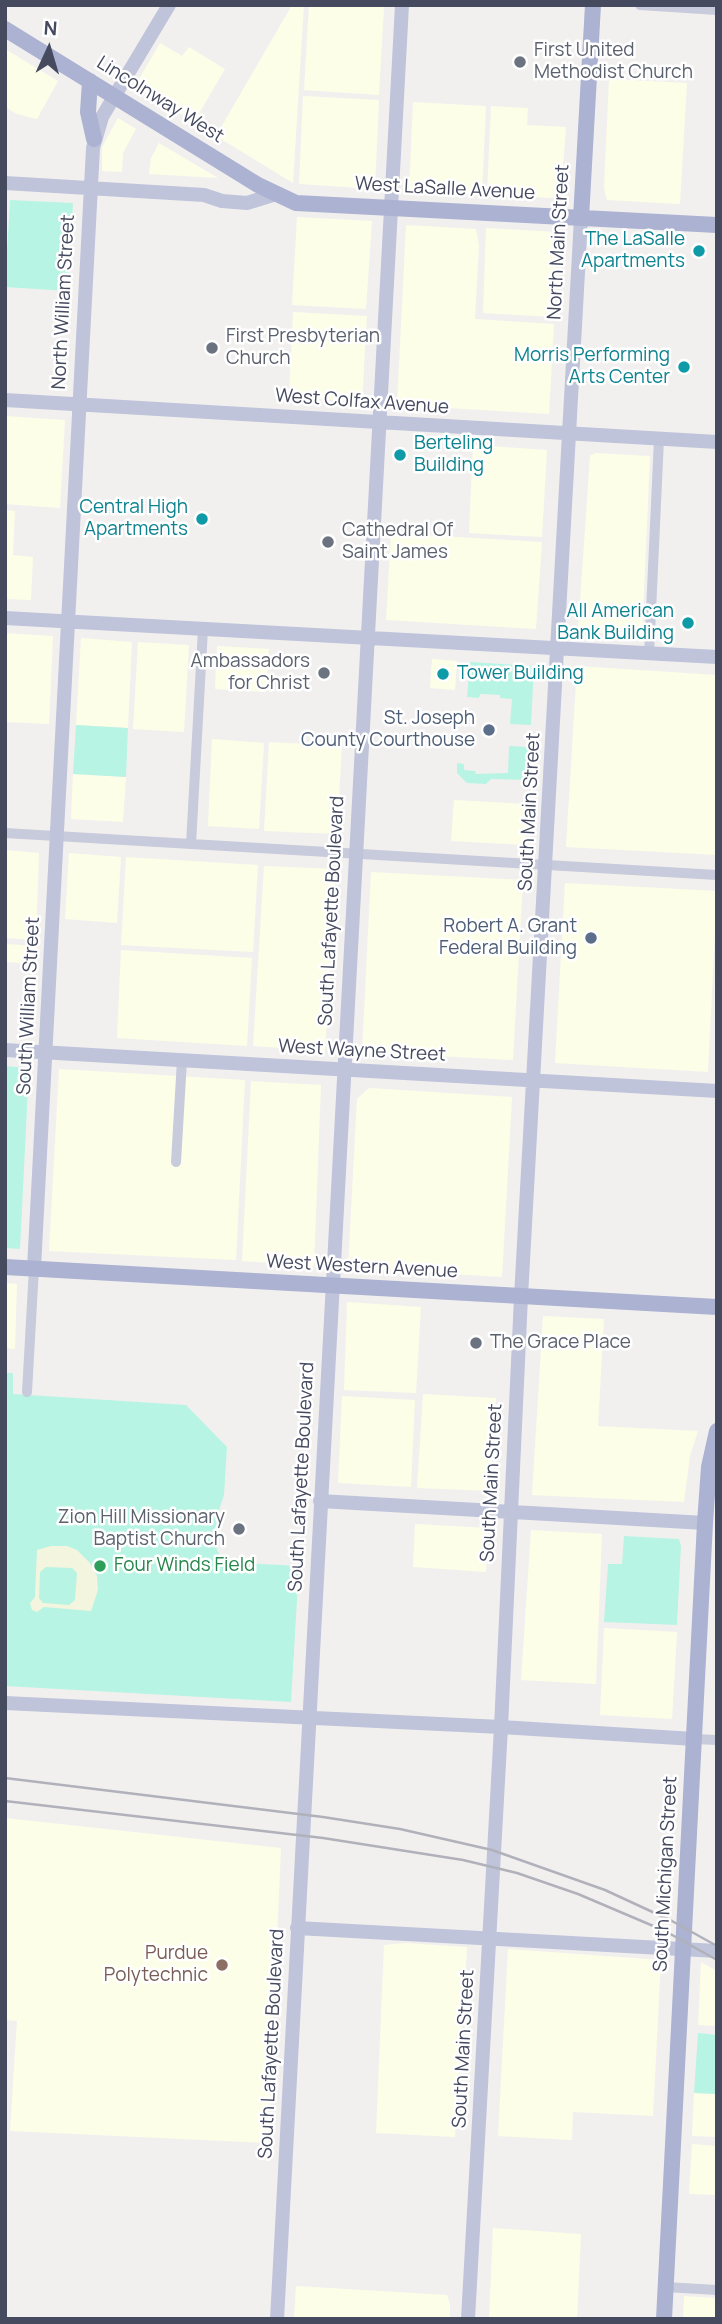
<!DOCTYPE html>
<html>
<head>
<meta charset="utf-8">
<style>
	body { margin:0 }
	#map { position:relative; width:722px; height:2324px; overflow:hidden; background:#f2f0ef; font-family:Manrope,sans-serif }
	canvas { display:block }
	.frame { position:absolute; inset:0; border:7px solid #454a5f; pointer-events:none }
	.north { position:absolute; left:14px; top:14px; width:70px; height:70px; -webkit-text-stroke:5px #fff; paint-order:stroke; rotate:4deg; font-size:19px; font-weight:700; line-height:28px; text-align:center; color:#454a5f }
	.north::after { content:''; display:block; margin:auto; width:24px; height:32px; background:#454a5f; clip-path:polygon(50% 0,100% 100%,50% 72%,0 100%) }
</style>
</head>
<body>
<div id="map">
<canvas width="722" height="2324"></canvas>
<div class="frame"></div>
<div class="north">N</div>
</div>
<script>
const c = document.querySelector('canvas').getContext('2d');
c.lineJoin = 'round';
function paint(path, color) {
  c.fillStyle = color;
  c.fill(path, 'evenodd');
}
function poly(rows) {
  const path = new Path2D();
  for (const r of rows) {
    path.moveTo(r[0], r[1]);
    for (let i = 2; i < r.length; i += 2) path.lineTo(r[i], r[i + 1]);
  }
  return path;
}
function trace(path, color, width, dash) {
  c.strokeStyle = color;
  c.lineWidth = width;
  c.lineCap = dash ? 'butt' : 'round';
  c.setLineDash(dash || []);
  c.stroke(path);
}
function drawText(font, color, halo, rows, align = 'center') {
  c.font = font + ' Manrope,sans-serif';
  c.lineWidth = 5;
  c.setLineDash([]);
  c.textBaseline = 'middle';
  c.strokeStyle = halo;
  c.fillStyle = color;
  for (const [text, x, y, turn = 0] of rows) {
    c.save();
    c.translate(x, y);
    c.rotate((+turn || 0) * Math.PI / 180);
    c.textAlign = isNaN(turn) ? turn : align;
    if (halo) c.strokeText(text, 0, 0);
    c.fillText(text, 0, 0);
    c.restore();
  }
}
paint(poly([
	[292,5,304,5,293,183,216,136],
	[309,5,384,7,379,95,304,90],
	[160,43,182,56,189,47,225,69,194,122,135,86],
	[5,49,58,81,37,119,17,114,5,107],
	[609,79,687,83,680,204,607,200,604,188],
	[303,96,379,100,375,189,299,184],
	[413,102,486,106,482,194,409,190],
	[491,106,528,108,527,125,566,127,561,192,552,198,487,194],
	[118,118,136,129,123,153,122,172,102,171,102,147],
	[159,143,218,178,149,174,151,158],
	[297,217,372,221,366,309,292,305],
	[406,225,476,229,479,245,475,319,554,324,549,414,397,405],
	[486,228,557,232,558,236,554,317,483,313],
	[293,312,367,316,362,402,289,397],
	[5,416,65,420,60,508,5,504],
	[473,445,547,450,542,537,469,533],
	[595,453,650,456,642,636,578,631,590,456],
	[5,510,15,511,13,555,33,557,31,600,5,599],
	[391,533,542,542,536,629,386,620],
	[5,633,53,636,49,724,5,722],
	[81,638,132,642,128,728,76,725],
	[138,642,189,645,184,732,133,729],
	[217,646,269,649,266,692,215,689],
	[432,659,457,661,455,690,430,688],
	[577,666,717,675,717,855,566,847],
	[212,739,264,743,259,829,208,826],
	[269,742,342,746,337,834,264,831],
	[73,774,126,777,123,822,71,819],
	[454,800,527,804,525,845,451,841],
	[5,850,39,853,36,940,5,938],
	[69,853,121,857,117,923,65,919],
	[126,857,258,865,253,952,121,945],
	[264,866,336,869,325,1051,253,1046],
	[371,872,523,880,513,1060,362,1052],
	[565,883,717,891,708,1072,555,1063],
	[5,944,36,946,35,964,5,962],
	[121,950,252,958,247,1046,117,1038],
	[59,1069,245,1080,236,1260,49,1251],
	[251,1081,321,1085,314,1266,242,1261],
	[369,1088,512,1097,502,1277,348,1268,357,1099],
	[5,1283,17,1284,15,1349,5,1348],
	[347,1302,421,1307,416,1393,344,1390],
	[543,1316,604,1319,598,1426,698,1431,690,1456,684,1502,532,1495],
	[423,1394,496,1398,490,1491,417,1488],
	[342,1396,415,1400,411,1487,338,1483],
	[415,1524,488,1528,486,1572,413,1567],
	[531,1530,602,1534,596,1684,521,1680],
	[604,1628,677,1632,672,1719,600,1715],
	[5,1818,281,1848,268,2143,10,2131,17,2021,5,2020],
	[405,1943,467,1947,455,2137,376,2133,384,1945],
	[508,1949,661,1960,653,2116,573,2112,572,2140,498,2136],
	[701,1962,717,1971,717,2026,698,2025],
	[694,2093,717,2094,717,2137,692,2136],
	[692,2144,717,2146,717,2195,689,2194],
	[493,2228,581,2234,577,2319,489,2319],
	[296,2286,447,2295,450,2304,450,2319,294,2319],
	[684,2296,717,2298,717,2319,683,2319]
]), '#fdfee7');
paint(poly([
	[10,200,73,203,68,291,5,287],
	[470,662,534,666,531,725,510,724,512,699,500,698,500,695,480,694,479,698,467,697],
	[76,725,128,728,126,777,73,774],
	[509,746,529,747,528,780,491,779,486,784,467,783,457,773,457,763,464,764,464,770,475,771,476,774,508,773],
	[5,1066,29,1068,20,1249,5,1248],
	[5,1373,13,1373,13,1394,186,1405,227,1447,224,1495,218,1513,217,1550,224,1562,299,1566,291,1702,5,1686],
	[624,1536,679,1539,681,1546,677,1625,604,1622,608,1564,622,1564],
	[698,2033,717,2035,717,2094,694,2093]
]), '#b8f4e3');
paint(poly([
	[51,1546,67,1546,77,1550,90,1563,97,1576,98,1590,91,1611,44,1607,37,1612,32,1610,30,1603,35,1597,37,1550],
	[46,1567,72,1568,77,1573,75,1600,69,1605,43,1603,39,1598,40,1572]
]), '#f4f5de');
trace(poly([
	[640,5,717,10],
	[649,654,659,439],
	[5,833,717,875],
	[191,844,203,629],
	[176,1162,182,1060],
	[27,1392,34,1268],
	[694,1739,717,1740],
	[665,2287,717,2290]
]), '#c7cbdb', 10);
trace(poly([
	[5,183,204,195,222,201,247,203,276,194],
	[5,400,717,442],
	[5,618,717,657],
	[5,1050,717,1091],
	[34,1268,93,148,102,117,169,5],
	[320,1501,705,1523],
	[5,1703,501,1727,694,1739],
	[297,1928,717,1951],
	[277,2319,402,5],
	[468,2319,501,1727,521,1297,581,218]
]), '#bfc4da', 14);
trace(poly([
	[5,29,258,185,296,203,717,225],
	[90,81,88,112,94,139],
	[581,218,593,5],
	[5,1267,717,1307],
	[664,2319,705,1523,709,1467,717,1431]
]), '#acb2d1', 16);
trace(poly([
	[5,1778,323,1817,400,1829,492,1850,605,1890,672,1921,717,1946],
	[5,1801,323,1838,463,1860,517,1873,578,1894,665,1931,717,1960]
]), '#b0b1ba', 2.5);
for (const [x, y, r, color] of [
	[520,62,7,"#6b7280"],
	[699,251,7,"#0f9aa8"],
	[212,348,7,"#6b7280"],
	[684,367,7,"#0f9aa8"],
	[400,455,7,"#0f9aa8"],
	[202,519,7,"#0f9aa8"],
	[328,542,7,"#6b7280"],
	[688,623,7,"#0f9aa8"],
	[324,673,7,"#6b7280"],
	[443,674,7,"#0f9aa8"],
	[489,730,7,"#5c6f8a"],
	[591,938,7,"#5c6f8a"],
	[476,1343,7,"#6b7280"],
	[239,1529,7,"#6b7280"],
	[100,1566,7,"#2e9e5b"],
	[222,1965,7,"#8d6e63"]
]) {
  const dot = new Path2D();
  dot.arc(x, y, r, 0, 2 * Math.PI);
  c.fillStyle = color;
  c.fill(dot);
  trace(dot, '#fff', 2.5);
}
drawText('19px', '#5b616d', '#fff', [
	["First United",534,51],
	["Methodist Church",534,73],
	["First Presbyterian",226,337],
	["Church",226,359],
	["Cathedral Of",342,531],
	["Saint James",342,553],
	["Ambassadors",310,662,"right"],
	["for Christ",310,684,"right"],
	["The Grace Place",490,1343],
	["Zion Hill Missionary",225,1518,"right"],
	["Baptist Church",225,1540,"right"]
], 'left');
drawText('19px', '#454a5f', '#fff', [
	["Lincolnway West",160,100,32],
	["West LaSalle Avenue",445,189,3],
	["North Main Street",559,242,-87],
	["North William Street",64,302,-87],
	["West Colfax Avenue",362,402,4],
	["South Main Street",530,812,-87],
	["South Lafayette Boulevard",332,911,-87],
	["South William Street",29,1006,-87],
	["West Wayne Street",362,1051,3],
	["West Western Avenue",362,1267,3],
	["South Lafayette Boulevard",302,1477,-87],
	["South Main Street",492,1483,-87],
	["South Michigan Street",666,1874,-87],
	["South Lafayette Boulevard",272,2044,-87],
	["South Main Street",464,2049,-87]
]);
drawText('19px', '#0d838f', '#fff', [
	["The LaSalle",685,240],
	["Apartments",685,262],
	["Morris Performing",670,356],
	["Arts Center",670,378],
	["Berteling",414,444,"left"],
	["Building",414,466,"left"],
	["Central High",188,508],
	["Apartments",188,530],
	["All American",674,612],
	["Bank Building",674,634],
	["Tower Building",457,674,"left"]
], 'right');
drawText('19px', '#4e5e75', '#fff', [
	["St. Joseph",475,719],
	["County Courthouse",475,741],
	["Robert A. Grant",577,927],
	["Federal Building",577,949]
], 'right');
drawText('19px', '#27864d', '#fff', [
	["Four Winds Field",114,1566]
], 'left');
drawText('19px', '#785e54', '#fff', [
	["Purdue",208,1954],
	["Polytechnic",208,1976]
], 'right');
</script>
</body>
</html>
